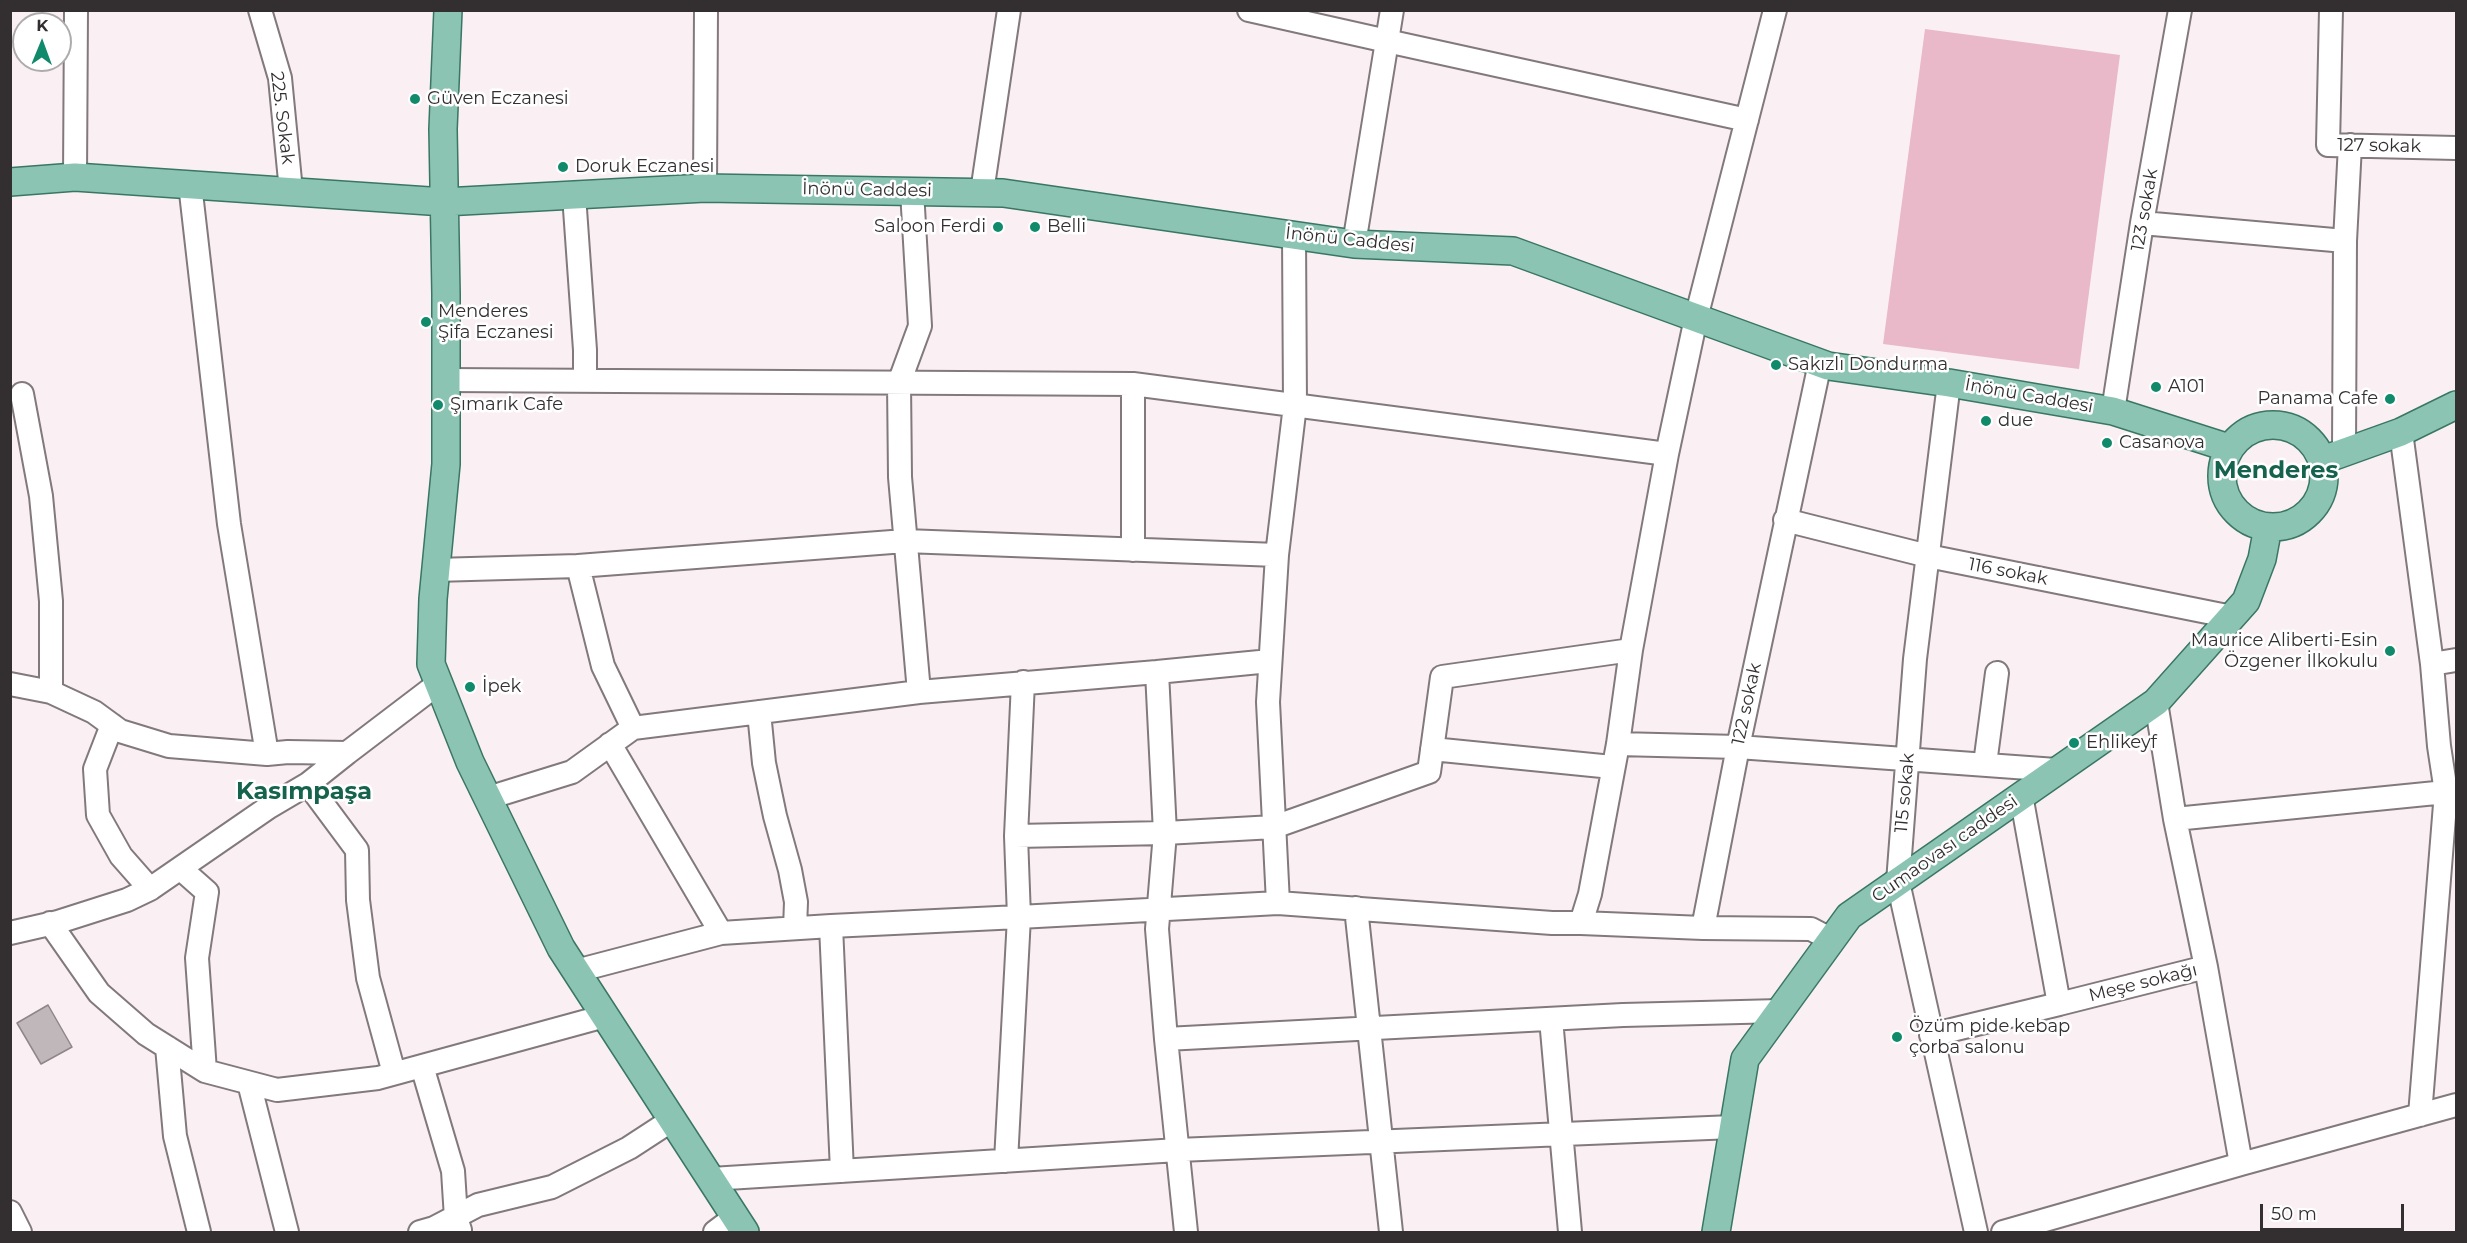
<!DOCTYPE html>
<html>
<head>
<meta charset="utf-8">
<style>
	body { margin:0 }
	#map { position:relative; width:2467px; height:1243px; overflow:hidden; background:#faf0f3; font-family:Montserrat,sans-serif }
	canvas { display:block }
	.frame { position:absolute; inset:0; border:12px solid #332f31; pointer-events:none }
	.north { position:absolute; left:12px; top:12px; width:60px; height:60px; box-sizing:border-box; background:#fff; border:2px solid #adacad; border-radius:50%; rotate:1deg; font-size:16px; font-weight:700; line-height:24px; text-align:center; color:#332f31 }
	.north::after { content:''; display:block; margin:auto; width:21px; height:27px; background:#118a6c; clip-path:polygon(50% 0,100% 100%,50% 72%,0 100%) }
	.scale { position:absolute; left:2260px; top:1204px; width:144px; height:27px; box-sizing:border-box; border:3px solid #332f31; border-top:0; padding-left:8px; font-size:18px; line-height:21px; white-space:nowrap; color:#332f31; -webkit-text-stroke:4px #fff; paint-order:stroke }
</style>
</head>
<body>
<div id="map">
<canvas width="2467" height="1243"></canvas>
<div class="frame"></div>
<div class="north">K</div>
<div class="scale">50 m</div>
</div>
<script>
const c = document.querySelector('canvas').getContext('2d');
c.lineJoin = 'round';
function paint(path, color) {
  c.fillStyle = color;
  c.fill(path, 'evenodd');
}
function poly(rows) {
  const path = new Path2D();
  for (const r of rows) {
    if (r.length === 3) {
      path.moveTo(r[0] + r[2], r[1]);
      path.arc(r[0], r[1], r[2], 0, 2 * Math.PI);
      continue;
    }
    path.moveTo(r[0], r[1]);
    for (let i = 2; i < r.length; i += 2) path.lineTo(r[i], r[i + 1]);
  }
  return path;
}
function trace(path, color, width, dash) {
  c.strokeStyle = color;
  c.lineWidth = width;
  c.lineCap = dash ? 'butt' : 'round';
  c.setLineDash(dash || []);
  c.stroke(path);
}
function drawText(font, color, halo, rows, align = 'center') {
  c.font = font + ' Montserrat,sans-serif';
  c.lineWidth = 5;
  c.setLineDash([]);
  c.textBaseline = 'middle';
  c.strokeStyle = halo;
  c.fillStyle = color;
  for (const [text, x, y, turn = 0] of rows) {
    c.save();
    c.translate(x, y);
    c.rotate((+turn || 0) * Math.PI / 180);
    c.textAlign = isNaN(turn) ? turn : align;
    if (halo) c.strokeText(text, 0, 0);
    c.fillText(text, 0, 0);
    c.restore();
  }
}
paint(poly([
	[1925,29,2120,55,2079,369,1883,344]
]), '#e9b9c9');
const building = poly([
	[48,1005,72,1047,41,1064,17,1023,48,1005]
]);
paint(building, '#c0b7ba');
trace(building, '#8f8689', 1.5);
const minor = poly([
	[260,10,280,78,291,191],
	[1249,10,1387,41,1392,10],
	[2331,10,2328,145,2456,148],
	[75,177,76,10],
	[190,184,229,524,267,754],
	[705,188,706,10],
	[912,191,920,326,899,383,900,477,919,692,1157,672],
	[982,192,1009,10],
	[574,195,585,350,585,381],
	[2142,223,2345,241],
	[1294,235,1295,405,1277,555,1268,702,1278,903,1552,923,1581,923,1590,894,1618,744,1631,650,1667,454],
	[1354,244,1387,41,1747,120],
	[446,380,1133,384,1667,454,1696,318,1775,10],
	[1949,383,1915,659,1898,882,1976,1232],
	[1133,384,1133,550],
	[22,394,41,496,51,601,51,692],
	[2113,411,2142,223,2180,10],
	[2401,432,2432,664,2439,746,2446,792],
	[2344,451,2345,241,2350,145],
	[1785,520,1928,556,2232,617],
	[435,570,578,566],
	[1631,650,1442,677,1429,772,1274,827,1165,833,1157,929,1166,1039,1623,1015,1780,1011],
	[2432,664,2456,660],
	[10,684,51,692,94,712,120,731,169,746,267,754,288,752,347,753,439,683],
	[759,712,764,763,775,816,790,870,796,902,795,928],
	[112,725,95,769,98,815,121,856,150,889,269,807,308,784,347,753],
	[633,728,603,666,578,566,905,541,1277,555],
	[610,744,721,933],
	[1618,744,1738,747,2056,770],
	[1432,749,1612,767],
	[1985,764,1997,673],
	[308,784,357,850,358,900,368,978,394,1073],
	[2021,795,2059,1004,2206,967,2175,819,2156,702],
	[488,798,572,772,633,728,919,692],
	[2175,819,2446,792,2420,1115],
	[1016,836,1023,682],
	[181,869,207,892,197,958,205,1071],
	[1356,908,1391,1232],
	[50,923,99,993,146,1034,205,1071,277,1090,378,1078,605,1016],
	[1581,923,1703,928,1738,747,1820,363],
	[831,926,1019,917,1016,836,1165,833,1157,672,1270,661],
	[1703,928,1811,929,1832,940],
	[10,933,58,922,127,900,150,889],
	[576,971,721,933,831,926,842,1171],
	[1551,1019,1570,1232],
	[1931,1035,2059,1004],
	[1166,1039,1186,1232],
	[167,1047,175,1136,199,1232],
	[422,1066,453,1171,456,1218,460,1230],
	[249,1083,287,1232],
	[1006,1161,1019,917,1278,903],
	[2241,1164,2456,1105],
	[711,1179,1178,1150,1733,1127],
	[10,1212,20,1232],
	[420,1232,434,1228,478,1205,552,1187,629,1148,672,1120],
	[715,1232,735,1217],
	[2003,1232,2241,1164,2206,967]
]);
const major = poly([
	[448,10,443,129,446,294,446,464,433,599,431,664,470,762,561,948,745,1232],
	[10,182,75,177,444,202,705,188,1003,193,1354,244,1513,251,1828,366,1949,383,2113,411,2229,448],
	[2273,476,51],
	[2323,460,2401,432,2456,405],
	[1716,1232,1745,1059,1849,916,2156,702,2246,601,2262,559,2268,527]
]);
trace(minor, '#82797c', 26);
trace(major, '#3a7664', 30);
trace(minor, '#fff', 22);
trace(major, '#8bc4b2', 27);
for (const [x, y, r, color] of [
	[415,99,6,"#118a6c"],
	[563,167,6,"#118a6c"],
	[998,227,6,"#118a6c"],
	[1035,227,6,"#118a6c"],
	[426,322,6,"#118a6c"],
	[1776,365,6,"#118a6c"],
	[2156,387,6,"#118a6c"],
	[2390,399,6,"#118a6c"],
	[438,405,6,"#118a6c"],
	[1986,421,6,"#118a6c"],
	[2107,443,6,"#118a6c"],
	[2390,651,6,"#118a6c"],
	[470,687,6,"#118a6c"],
	[2074,743,6,"#118a6c"],
	[1897,1037,6,"#118a6c"]
]) {
  const dot = new Path2D();
  dot.arc(x, y, r, 0, 2 * Math.PI);
  c.fillStyle = color;
  c.fill(dot);
  trace(dot, '#fff', 2);
}
drawText('18px', '#332f31', '#fff', [
	["Güven Eczanesi",427,99],
	["Doruk Eczanesi",575,167],
	["Saloon Ferdi",986,227,"right"],
	["Belli",1047,227],
	["Menderes",438,312],
	["Şifa Eczanesi",438,333],
	["Sakızlı Dondurma",1788,365],
	["A101",2168,387],
	["Panama Cafe",2378,399,"right"],
	["Şımarık Cafe",450,405],
	["due",1998,421],
	["Casanova",2119,443],
	["Maurice Aliberti-Esin",2378,641,"right"],
	["Özgener İlkokulu",2378,662,"right"],
	["İpek",482,687],
	["Ehlikeyf",2086,743],
	["Özüm pide kebap",1909,1027],
	["çorba salonu",1909,1048]
], 'left');
drawText('18px', '#332f31', '#fff', [
	["225. Sokak",282,118,83],
	["127 sokak",2379,146,1],
	["İnönü Caddesi",867,190,1],
	["123 sokak",2145,210,-80],
	["İnönü Caddesi",1350,240,6],
	["İnönü Caddesi",2029,396,10],
	["116 sokak",2008,572,11],
	["122 sokak",1747,704,-78],
	["115 sokak",1905,793,-85],
	["Cumaovası caddesi",1945,849,-35],
	["Meşe sokağı",2143,983,-14]
]);
drawText('bold 24px', '#15624d', '#fff', [
	["Menderes",2276,471],
	["Kasımpaşa",304,792]
]);
</script>
</body>
</html>
